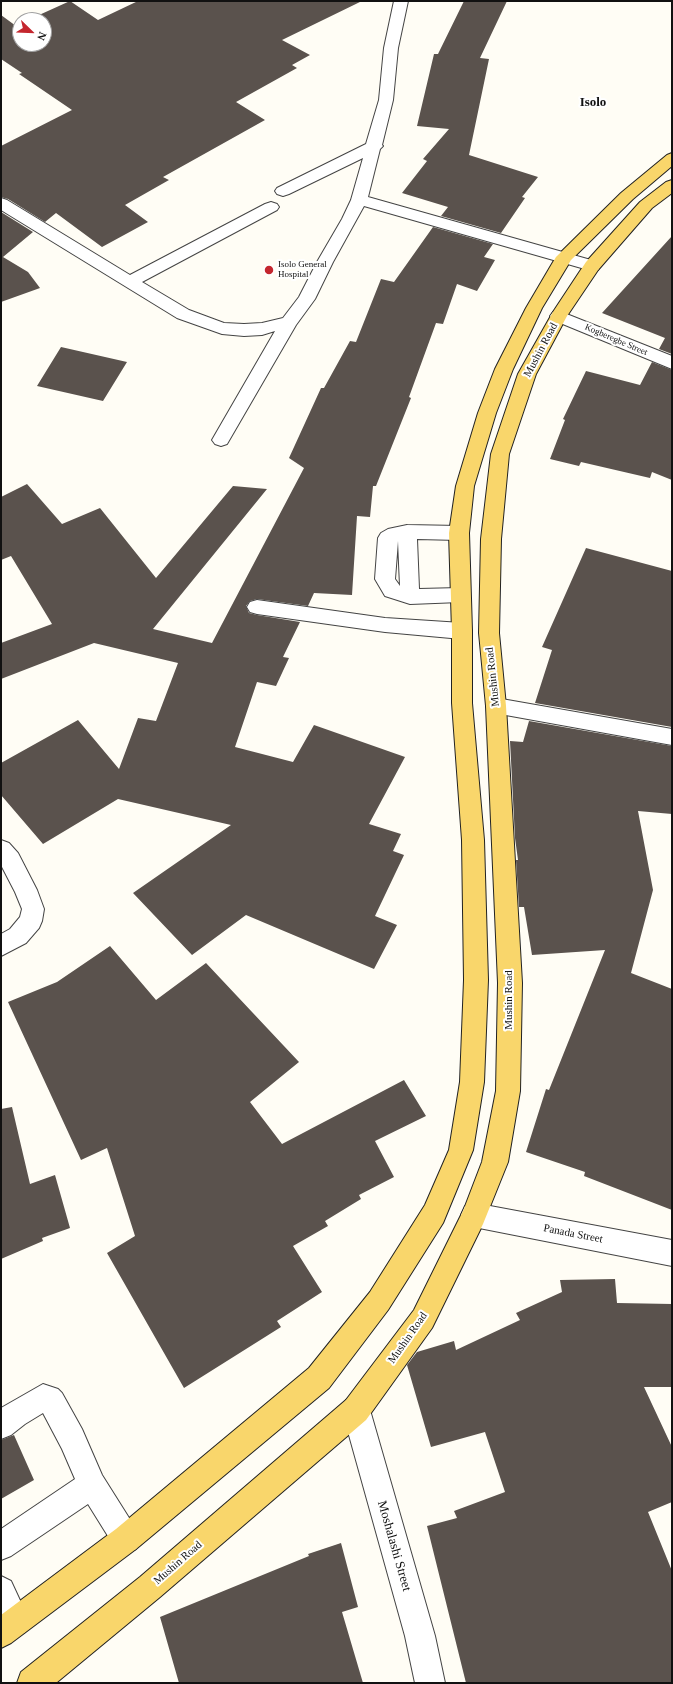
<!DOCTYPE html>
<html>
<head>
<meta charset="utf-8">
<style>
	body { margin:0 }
	#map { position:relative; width:673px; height:1684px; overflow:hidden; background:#fffdf5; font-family:Georgia,serif }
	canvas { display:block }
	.frame { position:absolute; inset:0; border:2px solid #111; pointer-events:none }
	.north { position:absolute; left:12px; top:12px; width:40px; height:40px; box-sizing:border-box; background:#fff; border:1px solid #a0a0a0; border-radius:50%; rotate:113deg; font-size:11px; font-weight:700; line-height:16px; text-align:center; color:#111 }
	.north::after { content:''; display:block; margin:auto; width:14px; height:18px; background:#c4262e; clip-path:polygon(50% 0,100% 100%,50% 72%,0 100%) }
</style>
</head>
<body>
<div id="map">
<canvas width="673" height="1684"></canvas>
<div class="frame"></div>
<div class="north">N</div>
</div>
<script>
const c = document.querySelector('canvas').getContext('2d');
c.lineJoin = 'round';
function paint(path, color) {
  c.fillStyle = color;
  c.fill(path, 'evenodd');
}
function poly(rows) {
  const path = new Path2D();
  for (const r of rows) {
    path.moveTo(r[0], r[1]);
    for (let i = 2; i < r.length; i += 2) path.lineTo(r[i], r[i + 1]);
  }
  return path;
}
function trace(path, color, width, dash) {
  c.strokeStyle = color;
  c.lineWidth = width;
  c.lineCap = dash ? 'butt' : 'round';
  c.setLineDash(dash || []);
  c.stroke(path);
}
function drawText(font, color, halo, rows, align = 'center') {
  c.font = font + ' Georgia,serif';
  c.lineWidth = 4;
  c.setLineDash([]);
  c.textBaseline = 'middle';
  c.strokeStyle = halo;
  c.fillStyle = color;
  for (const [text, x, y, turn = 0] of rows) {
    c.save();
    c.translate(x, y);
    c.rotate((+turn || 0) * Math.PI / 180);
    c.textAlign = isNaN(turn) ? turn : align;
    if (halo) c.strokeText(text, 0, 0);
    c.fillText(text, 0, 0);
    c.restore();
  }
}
paint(poly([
	[70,1,98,20,138,1,362,1,282,40,310,55,292,65,297,68,236,102,265,120,163,177,169,180,125,205,148,222,102,247,56,213,45,222,8,199,1,197,1,146,72,110,19,74,22,73,1,59,1,15,16,26,20,24,20,44,44,44,44,20,28,20],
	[464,1,507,1,480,58,489,59,469,155,538,177,522,197,525,198,501,233,441,216,448,207,402,193,427,161,423,159,449,129,417,126,434,54,438,54],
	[1,212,33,232,3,257,28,272,40,288,1,302],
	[433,227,493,244,484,257,495,260,477,291,457,284,443,324,436,323,409,397,411,398,376,486,373,486,370,517,357,516,352,595,314,593,308,606,257,599,250,601,246,606,249,613,257,615,300,622,283,657,289,658,276,686,257,682,235,747,293,762,314,725,405,757,369,824,401,834,393,851,404,855,375,916,397,925,374,969,246,915,192,955,133,893,231,825,118,799,43,844,1,795,1,763,78,720,119,769,138,718,156,721,178,663,94,643,1,679,1,643,52,624,11,556,1,560,1,497,27,484,62,524,100,508,156,578,233,486,267,489,153,629,212,643,304,468,289,458,321,388,324,388,350,341,356,342,381,279,394,282],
	[672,236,672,354,659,349,665,338,602,313],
	[61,347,127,362,103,401,37,386],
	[652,362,672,370,672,480,652,472,650,478,581,462,579,466,550,459,565,420,563,419,586,371,640,385],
	[586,548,672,571,672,727,535,703,552,650,542,647],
	[529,721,672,746,672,814,638,811,653,890,631,973,672,989,672,1210,584,1176,585,1172,526,1152,546,1089,549,1090,605,950,532,955,524,907,519,907,516,860,518,860,515,838,510,741,523,742],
	[110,946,156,1000,206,963,299,1062,250,1102,282,1144,404,1080,426,1116,375,1141,394,1177,359,1195,361,1199,325,1221,328,1226,293,1246,322,1292,277,1321,281,1327,184,1388,107,1253,135,1236,107,1148,81,1160,8,1002,57,982],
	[12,1107,30,1184,55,1175,70,1228,42,1238,43,1241,1,1259,1,1109],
	[615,1279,617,1303,672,1304,672,1387,644,1387,672,1447,672,1502,648,1512,672,1571,672,1683,466,1683,427,1526,457,1518,454,1511,505,1492,485,1432,431,1447,407,1365,417,1352,454,1341,456,1350,520,1320,516,1313,562,1292,560,1280],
	[14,1435,34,1480,1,1499,1,1440],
	[341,1543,358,1607,342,1612,363,1683,179,1683,160,1617,309,1556,308,1554]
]), '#5a524d');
const minor = poly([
	[394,1,408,1,398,48,393,100,382,145,383,146,380,149,368,197,598,262,600,266,598,270,592,271,364,206,333,262,315,299,296,325,227,444,221,446,215,444,212,440,275,331,262,335,244,336,222,334,177,318,1,210,1,198,7,200,130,275,265,204,271,202,277,204,279,207,277,210,142,282,189,310,224,323,244,324,262,323,283,318,299,297,317,262,342,219,351,200,363,158,289,194,283,196,277,194,275,191,277,188,366,144,379,100,384,48,394,1],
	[559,311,672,356,672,369,553,320,550,316,553,312,559,311],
	[407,525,459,526,466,528,469,533,466,538,459,540,417,539,419,589,460,588,467,590,470,595,467,600,460,602,410,604,385,596,375,579,378,538,381,533,388,529,407,525],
	[398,541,400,586,395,579,398,541],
	[257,600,385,618,462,623,469,626,472,631,469,636,462,639,385,632,257,614,250,612,247,607,250,602,257,600],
	[496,698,672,729,672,745,489,712,486,706,489,700,496,698],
	[1,840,9,843,18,853,37,890,44,909,42,921,39,928,26,943,1,956,1,934,10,929,20,917,22,909,15,892,1,865,1,840],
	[474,1203,672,1240,672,1266,474,1227,465,1224,461,1215,465,1206,474,1203],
	[43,1384,58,1389,62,1393,82,1429,102,1475,136,1529,140,1539,136,1549,126,1553,116,1549,88,1504,11,1556,1,1560,1,1529,75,1479,62,1449,43,1413,25,1424,11,1435,1,1439,1,1408,43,1384],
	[356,1396,366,1400,370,1410,435,1636,445,1683,415,1683,405,1636,342,1410,346,1400,356,1396],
	[1,1576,11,1581,30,1622,25,1632,15,1637,5,1632,1,1624,1,1576]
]);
const major = poly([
	[672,153,672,166,633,199,571,260,542,308,513,369,496,413,474,486,469,533,472,631,472,703,484,840,488,980,484,1082,473,1150,443,1223,388,1310,329,1388,136,1549,11,1643,1,1648,1,1615,116,1529,309,1368,370,1292,425,1205,449,1150,460,1082,464,980,462,840,452,703,452,631,449,533,456,486,478,413,495,369,526,308,556,257,621,193,667,155,672,153],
	[672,180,672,193,652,208,598,270,567,316,536,374,509,454,501,539,499,633,506,706,522,983,520,1091,508,1162,483,1224,432,1328,366,1420,160,1597,56,1683,17,1683,21,1672,140,1577,346,1400,414,1310,464,1209,482,1162,496,1091,498,983,486,706,479,633,481,539,491,454,518,374,553,312,586,262,640,202,666,182,672,180]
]);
trace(minor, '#444', 2);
trace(major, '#222', 2);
paint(minor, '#fff');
paint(major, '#f9d66b');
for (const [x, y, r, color] of [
	[269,270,5,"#c4262e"]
]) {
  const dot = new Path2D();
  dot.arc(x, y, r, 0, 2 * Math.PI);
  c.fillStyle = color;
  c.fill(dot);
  trace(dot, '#fff', 1.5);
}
drawText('9px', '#111', '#fff', [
	["Isolo General",278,265],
	["Hospital",278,275]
], 'left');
drawText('9px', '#111', '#fff', [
	["Kogberegbe Street",616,340,23]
]);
drawText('11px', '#111', '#fff', [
	["Mushin Road",541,350,-62],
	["Mushin Road",493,677,-96],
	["Mushin Road",509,1000,-90],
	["Panada Street",573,1234,11],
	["Mushin Road",408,1338,-55],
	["Mushin Road",178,1563,-41]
]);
drawText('bold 13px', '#111', '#fff', [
	["Isolo",593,103]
]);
drawText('13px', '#111', '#fff', [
	["Moshalashi Street",394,1546,74]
]);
</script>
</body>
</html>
